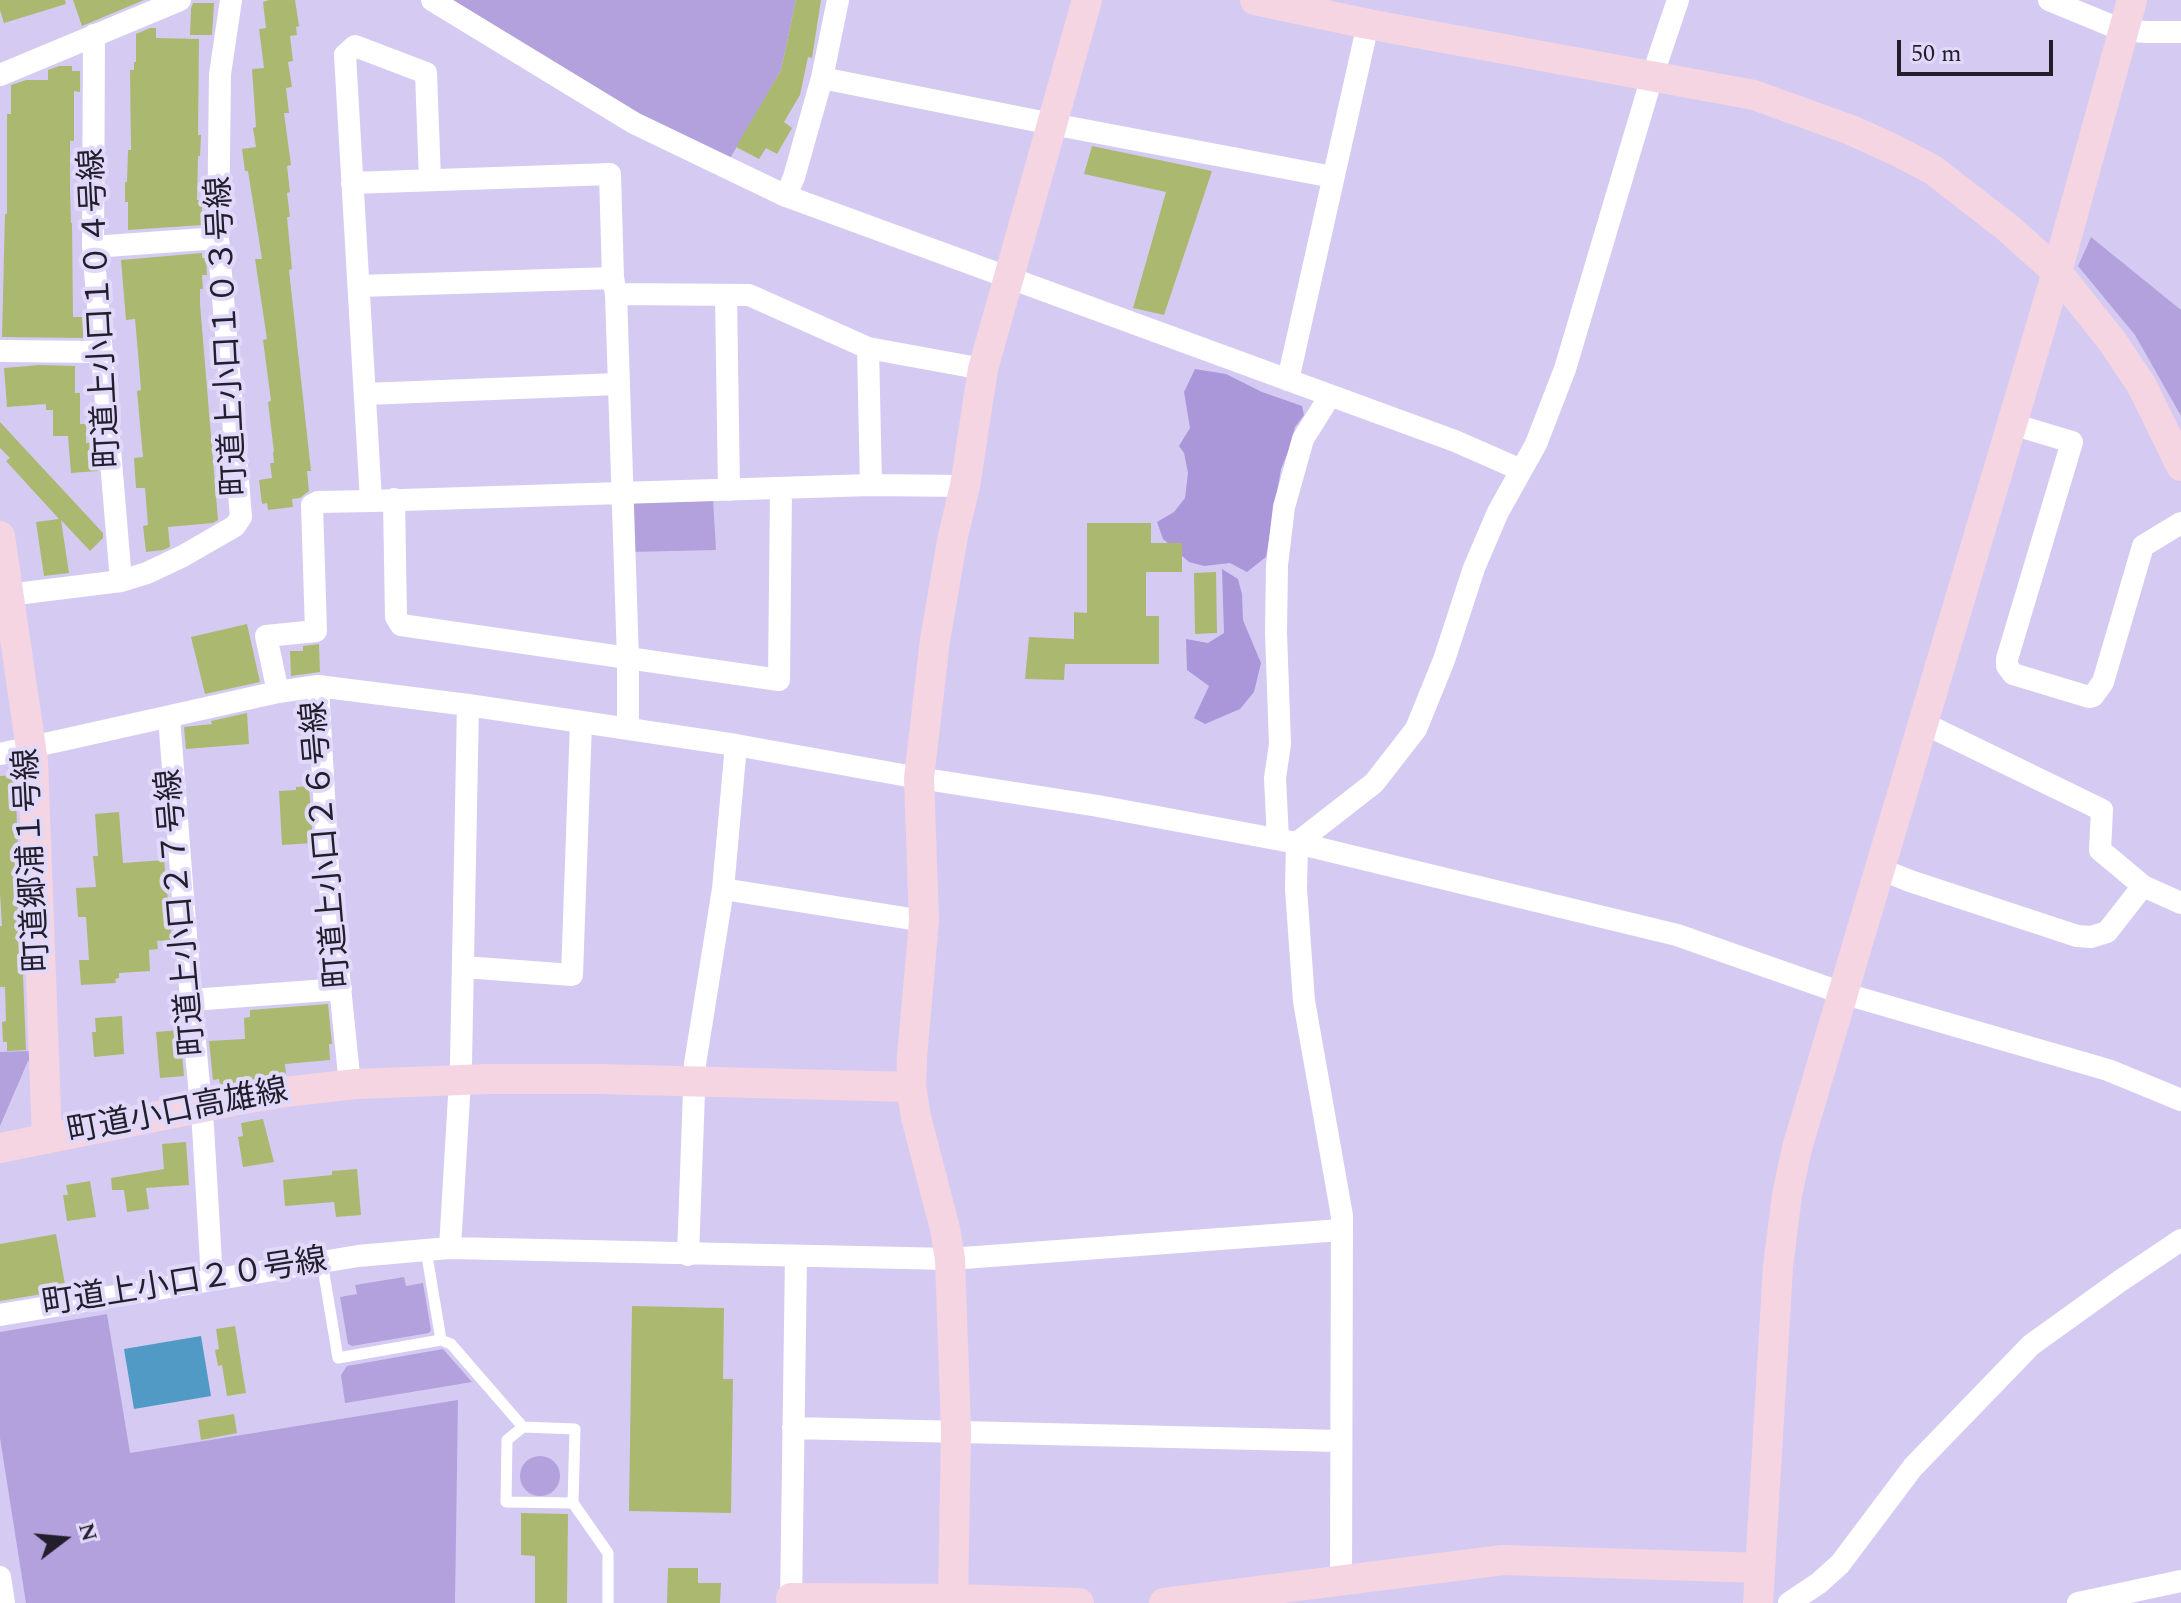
<!DOCTYPE html>
<html>
<head>
<meta charset="utf-8">
<style>
	body { margin:0 }
	#map { position:relative; width:2181px; height:1603px; overflow:hidden; background:#d5cbf2; font-family:Spectral,serif }
	canvas { display:block }
	.north { position:absolute; left:24px; top:1499px; width:80px; height:80px; -webkit-text-stroke:6px #e1d9f9; paint-order:stroke; rotate:74deg; font-size:22px; font-weight:700; line-height:32px; text-align:center; color:#221e2c }
	.north::after { content:''; display:block; margin:auto; width:28px; height:36px; background:#221e2c; clip-path:polygon(50% 0,100% 100%,50% 72%,0 100%) }
	.scale { position:absolute; left:1897px; top:40px; width:156px; height:36px; box-sizing:border-box; border:4px solid #221e2c; border-top:0; padding-left:10px; font-size:24px; line-height:28px; white-space:nowrap; color:#221e2c; -webkit-text-stroke:6px #e1d9f9; paint-order:stroke }
</style>
</head>
<body>
<div id="map">
<canvas width="2181" height="1603"></canvas>
<div class="north">N</div>
<div class="scale">50 m</div>
</div>
<script>
const c = document.querySelector('canvas').getContext('2d');
c.lineJoin = 'round';
function paint(path, color) {
  c.fillStyle = color;
  c.fill(path, 'evenodd');
}
function poly(rows) {
  const path = new Path2D();
  for (const r of rows) {
    if (r.length === 3) {
      path.moveTo(r[0] + r[2], r[1]);
      path.arc(r[0], r[1], r[2], 0, 2 * Math.PI);
      continue;
    }
    path.moveTo(r[0], r[1]);
    for (let i = 2; i < r.length; i += 2) path.lineTo(r[i], r[i + 1]);
  }
  return path;
}
function trace(path, color, width, dash) {
  c.strokeStyle = color;
  c.lineWidth = width;
  c.lineCap = dash ? 'butt' : 'round';
  c.setLineDash(dash || []);
  c.stroke(path);
}
function drawText(font, color, halo, rows, align = 'center') {
  c.font = font + ' Spectral,"Noto Sans JP",serif';
  c.lineWidth = 8;
  c.setLineDash([]);
  c.textBaseline = 'middle';
  c.strokeStyle = halo;
  c.fillStyle = color;
  for (const [text, x, y, turn = 0] of rows) {
    c.save();
    c.translate(x, y);
    c.rotate((+turn || 0) * Math.PI / 180);
    c.textAlign = isNaN(turn) ? turn : align;
    if (halo) c.strokeText(text, 0, 0);
    c.fillText(text, 0, 0);
    c.restore();
  }
}
paint(poly([
	[444,0,796,0,781,70,728,162,636,117],
	[2091,237,2181,310,2181,416,2135,335,2078,266],
	[713,498,716,550,630,552,630,510,636,501],
	[31,1051,32,1062,28,1061,0,1126,0,1052],
	[404,1277,406,1286,423,1283,431,1330,429,1333,352,1346,348,1344,340,1297,357,1294,355,1285],
	[107,1314,130,1453,458,1400,455,1603,26,1603,0,1438,0,1332],
	[443,1349,472,1382,345,1403,341,1375,347,1366],
	[540,1476,20]
]), '#b2a1dc');
paint(poly([
	[1195,369,1226,374,1262,392,1302,406,1304,415,1295,427,1290,447,1281,469,1266,557,1247,572,1230,563,1204,566,1189,562,1163,539,1157,522,1174,512,1185,498,1188,473,1184,453,1179,446,1190,428,1184,392],
	[1222,569,1238,579,1242,594,1243,620,1261,663,1254,692,1240,709,1205,724,1194,718,1209,686,1187,670,1186,639,1208,643,1224,633]
]), '#aa97da');
paint(poly([
	[201,1336,211,1396,134,1409,124,1349]
]), '#529ac6');
paint(poly([
	[0,0,65,0,66,4,4,23,0,10],
	[73,0,144,0,82,26],
	[269,0,295,0,299,26,296,27,297,35,290,36,293,61,288,62,292,87,286,88,289,113,284,113,291,165,287,166,290,192,287,193,290,217,287,217,292,269,289,270,311,471,307,471,309,491,300,498,292,499,293,507,268,510,267,503,262,504,259,480,272,478,270,463,274,463,273,452,274,452,268,402,271,401,263,340,267,339,255,259,262,259,248,171,245,171,242,149,256,147,253,128,256,127,252,69,264,68,259,29,266,28,263,2],
	[796,0,821,0,812,58,808,57,800,95,784,122,792,128,777,154,766,148,759,159,736,147,781,70],
	[193,3,214,3,212,35,190,35,191,9],
	[150,28,156,28,156,38,199,39,198,135,201,135,200,156,198,156,197,200,202,200,202,225,128,230,128,202,125,202,125,182,127,182,128,150,131,150,130,70,134,70,134,62,136,62,136,34],
	[59,66,72,66,72,71,80,71,80,92,74,91,74,141,70,141,70,191,71,223,72,223,73,317,83,317,83,338,2,337,5,214,7,214,7,114,11,114,11,85,26,80,48,80,48,70],
	[1092,146,1212,171,1164,315,1133,308,1166,192,1084,174],
	[202,253,202,258,206,258,207,275,202,275,203,289,200,289,200,304,218,520,213,523,168,527,170,547,163,550,146,552,143,526,148,525,145,488,136,488,134,458,143,457,137,391,141,390,138,353,135,319,126,320,121,260],
	[40,365,75,366,75,393,80,393,80,424,86,424,86,443,95,442,98,471,71,473,68,436,53,436,53,410,46,410,46,404,7,407,4,368],
	[0,422,103,533,103,538,90,551,61,520,69,573,44,576,36,522,59,519,6,461,10,458,0,448],
	[1087,523,1151,523,1151,543,1182,543,1182,572,1146,572,1146,616,1159,616,1159,664,1065,664,1064,680,1025,679,1029,637,1074,639,1074,612,1087,613],
	[1216,572,1217,633,1195,634,1194,573],
	[247,624,260,682,205,694,191,637],
	[319,644,320,672,291,676,290,651,303,651,303,646],
	[247,713,249,744,186,749,184,727,212,724,211,721],
	[15,775,26,1050,7,1051,7,1042,3,1042,2,1022,6,1021,5,987,0,987,0,926,2,926,0,893,0,776],
	[309,786,313,843,282,845,279,791,296,790,296,787],
	[119,812,123,863,164,860,172,940,157,941,158,949,149,950,150,971,119,973,119,978,115,979,116,983,81,985,79,960,89,960,86,917,78,917,76,888,96,887,93,856,98,856,95,814],
	[328,1004,332,1044,329,1044,330,1060,285,1064,286,1074,220,1085,219,1079,213,1080,209,1041,245,1039,244,1018,250,1017,250,1010],
	[122,1016,124,1054,94,1057,92,1032,96,1032,95,1018],
	[180,1030,184,1076,160,1078,156,1032],
	[263,1119,274,1162,243,1167,238,1137,243,1136,241,1123],
	[186,1142,189,1185,146,1188,149,1209,127,1212,124,1190,112,1190,111,1178,164,1169,162,1144],
	[357,1169,361,1215,336,1217,334,1202,285,1206,283,1180,332,1175,332,1171],
	[90,1181,96,1217,67,1221,63,1195,68,1195,66,1185],
	[56,1234,66,1290,0,1301,0,1244],
	[632,1306,724,1308,723,1379,733,1379,731,1513,629,1511],
	[235,1326,246,1393,227,1396,222,1365,218,1366,215,1350,219,1349,216,1329],
	[234,1414,237,1433,201,1440,198,1420],
	[521,1513,568,1514,567,1603,535,1603,535,1556,521,1555],
	[668,1568,698,1568,698,1583,721,1583,720,1603,667,1603]
]), '#abb870');
trace(poly([
	[322,1262,338,1358,441,1340,426,1250],
	[441,1340,451,1344,523,1427,575,1429,573,1503,506,1502,507,1440,523,1427],
	[573,1503,608,1553,608,1603]
]), '#fff', 11);
trace(poly([
	[432,0,634,123,786,196,1455,441,1521,470],
	[2049,0,2122,30,2146,32,2181,32],
	[94,35,93,247,121,581],
	[0,75,180,0],
	[822,78,1052,124,1333,177],
	[430,180,426,73,355,46,345,55,371,501,871,485,965,486],
	[352,183,610,174,613,278,616,294,628,660,628,729],
	[786,196,794,177,822,78,838,0],
	[93,247,218,238],
	[359,286,613,278],
	[616,294,749,295,868,348,983,369],
	[726,295,729,490],
	[868,348,871,485],
	[0,351,102,352],
	[1288,380,1368,24],
	[366,394,618,384],
	[2012,424,2072,442,2007,659,2007,666,2013,674,2089,697,2093,696,2103,682,2143,546,2181,523],
	[394,499,396,617,401,625,779,680,781,489],
	[8,595,121,581,147,573,183,556,235,526,241,517,218,238,220,74,231,0],
	[318,686,468,705,736,745,919,778,1098,806,1297,843,1677,935,1842,993,2108,1070,2181,1100],
	[278,692,266,636,316,631,312,505,318,502,371,501],
	[169,717,191,1000,203,1127,212,1280],
	[1923,723,2102,810,2100,850,2143,886,2181,903],
	[0,754,278,692,318,686,328,869,350,1085],
	[1278,839,1275,778,1280,744,1276,633,1277,565,1284,507,1303,439,1330,396],
	[1880,869,1910,881,2077,936,2091,937,2107,932,2143,886],
	[723,889,924,921],
	[464,967,572,975,581,722],
	[191,1000,341,989],
	[450,1248,461,1063,468,705],
	[688,1255,695,1064,723,889,736,745],
	[0,1315,358,1256,426,1250,450,1248,950,1259,1341,1230],
	[793,1428,1340,1441],
	[0,1577,4,1603],
	[1341,1580,1342,1216,1304,1001,1296,889,1297,843,1374,783,1416,729,1444,660,1474,568,1498,512,1536,444,1565,369,1652,77,1678,0],
	[791,1603,796,1257],
	[1789,1603,1819,1583,1840,1564,1913,1467,2031,1345,2120,1281,2181,1240],
	[2078,1603,2181,1581]
]), '#fff', 22);
trace(poly([
	[1255,0,1368,24,1754,95,1851,130,1897,151,1933,170,2008,228,2057,272,2112,341,2142,386,2181,466],
	[0,536,33,762,47,1139],
	[0,1148,238,1100,284,1092,356,1084,488,1079,599,1079,911,1087],
	[791,1598,953,1599,1079,1603],
	[953,1599,956,1431,950,1259,945,1229,916,1117,911,1087,912,1057,924,921,919,778,935,640,953,536,965,486,983,369,1087,0],
	[1164,1603,1503,1560,1760,1568],
	[1758,1603,1778,1267,1787,1195,1797,1148,2057,272,2132,0]
]), '#f6d5e2', 30);
drawText('32px', '#221e2c', '#e1d9f9', [
	["町道上小口１０４号線",103,308,-93],
	["町道上小口１０３号線",230,336,-93],
	["町道上小口２６号線",329,844,-95],
	["町道郷浦１号線",35,860,-93],
	["町道上小口２７号線",184,912,-95],
	["町道小口高雄線",178,1114,-11],
	["町道上小口２０号線",185,1285,-9]
]);
</script>
</body>
</html>
